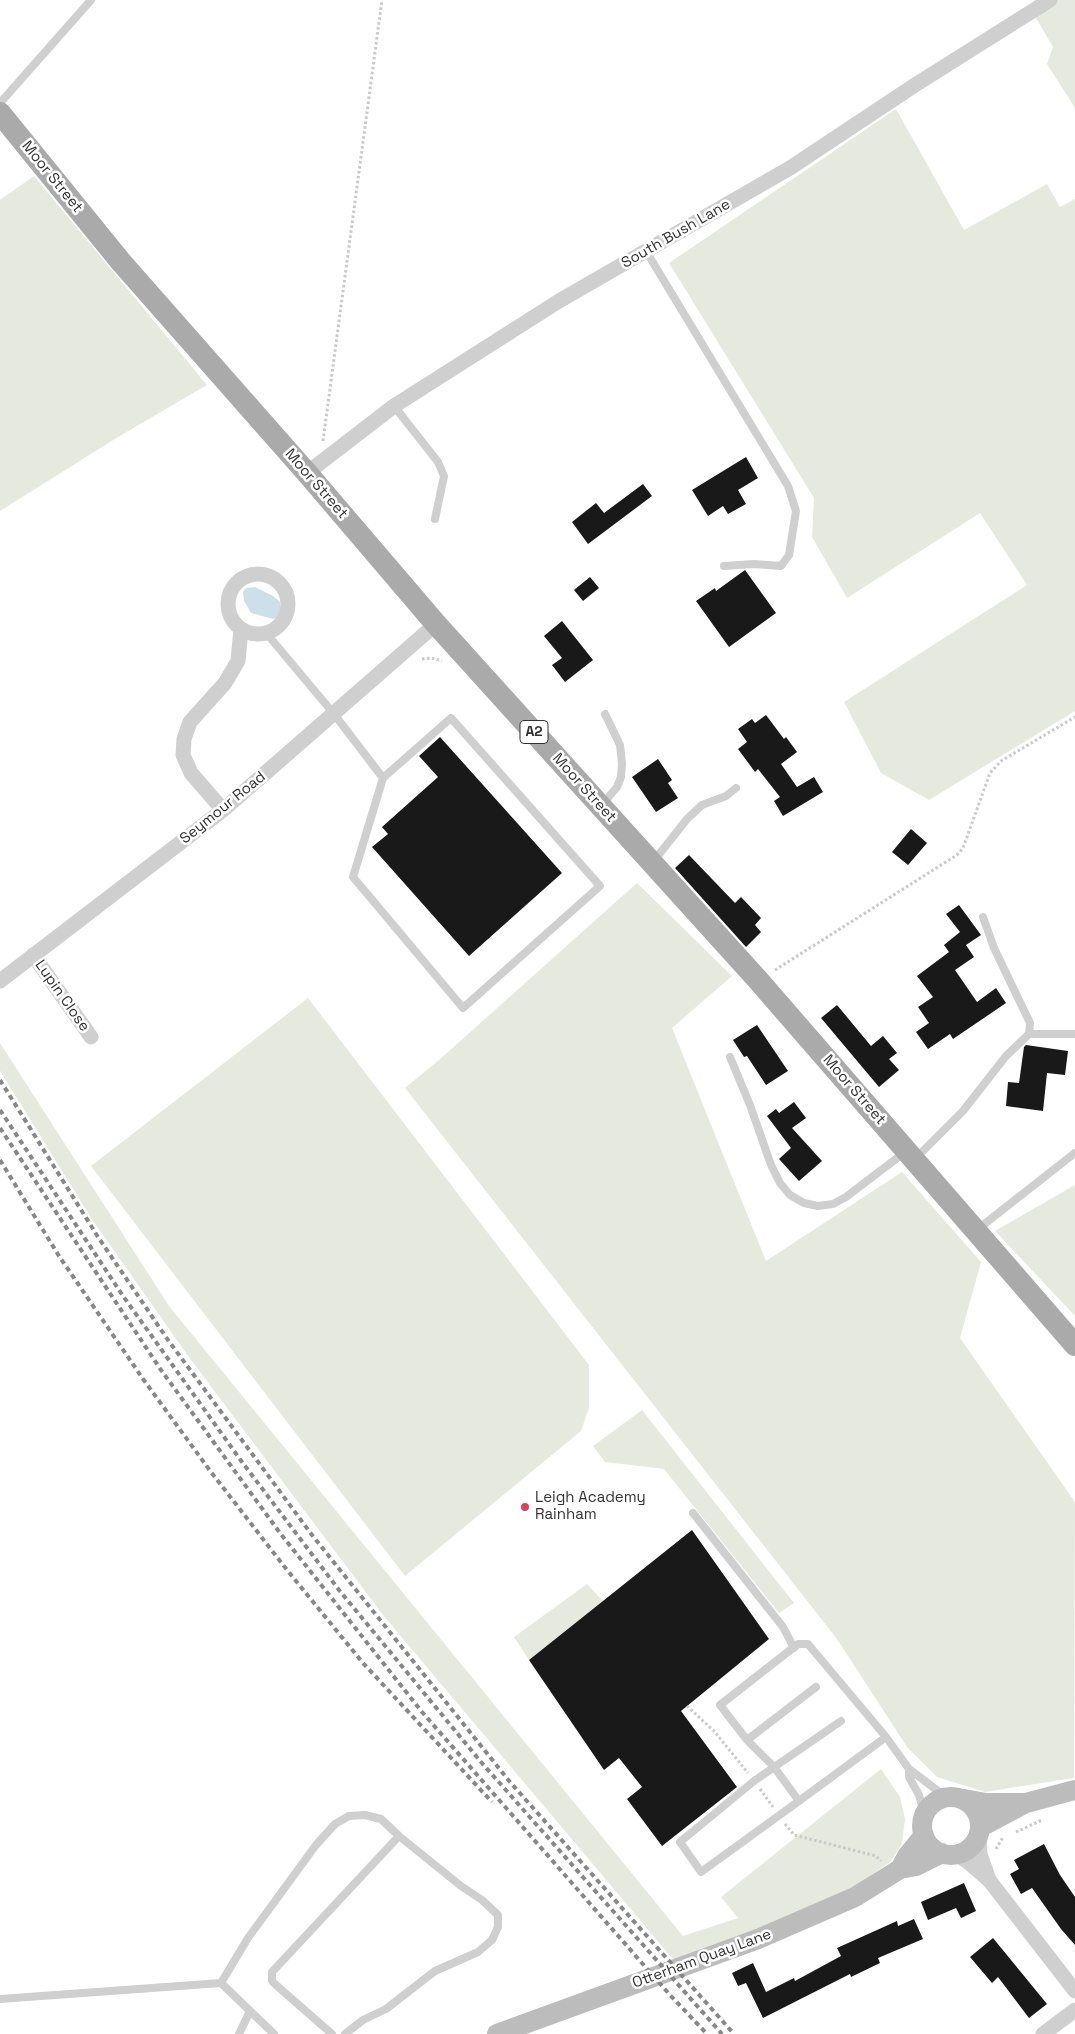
<!DOCTYPE html>
<html>
<head>
<meta charset="utf-8">
<style>
	body { margin:0 }
	canvas { display:block; background:#fff }
</style>
</head>
<body>
<canvas width="1075" height="2034"></canvas>
<script>
const c = document.querySelector('canvas').getContext('2d');
c.lineJoin = 'round';
function paint(path, color) {
  c.fillStyle = color;
  c.fill(path, 'evenodd');
}
function poly(rows) {
  const path = new Path2D();
  for (const r of rows) {
    if (r.length === 3) {
      path.moveTo(r[0] + r[2], r[1]);
      path.arc(r[0], r[1], r[2], 0, 2 * Math.PI);
      continue;
    }
    path.moveTo(r[0], r[1]);
    for (let i = 2; i < r.length; i += 2) path.lineTo(r[i], r[i + 1]);
  }
  return path;
}
function trace(path, color, width, dash) {
  c.strokeStyle = color;
  c.lineWidth = width;
  c.lineCap = dash ? 'butt' : 'round';
  c.setLineDash(dash || []);
  c.stroke(path);
}
function drawText(font, color, halo, rows, align = 'center') {
  c.font = font + ' "Space Grotesk",sans-serif';
  c.lineWidth = 5;
  c.setLineDash([]);
  c.textBaseline = 'middle';
  c.strokeStyle = halo;
  c.fillStyle = color;
  for (const [text, x, y, turn = 0] of rows) {
    c.save();
    c.translate(x, y);
    c.rotate((+turn || 0) * Math.PI / 180);
    c.textAlign = isNaN(turn) ? turn : align;
    if (halo) c.strokeText(text, 0, 0);
    c.fillText(text, 0, 0);
    c.restore();
  }
}
paint(poly([
	[1055,0,1075,0,1075,108,1047,64,1053,47,1033,13],
	[896,109,964,230,1047,184,1060,207,1075,199,1075,711,929,800,881,773,844,702,1027,585,980,513,847,598,812,537,814,498,669,263],
	[34,176,207,385,118,437,0,511,0,200],
	[637,883,732,976,672,1028,766,1261,902,1172,981,1262,960,1338,1075,1502,1074,1778,985,1792,937,1777,907,1747,837,1639,405,1088,439,1060],
	[308,998,589,1365,589,1408,581,1431,405,1576,91,1166],
	[0,1043,169,1306,683,1936,738,1918,721,1897,881,1769,900,1797,905,1819,902,1844,890,1862,838,1898,677,1964,383,1615,191,1360,93,1221,0,1071],
	[1075,1185,1075,1316,995,1231],
	[642,1410,794,1603,779,1613,664,1469,605,1462,593,1446],
	[587,1584,603,1601,529,1660,514,1637]
]), '#e6eade');
paint(poly([
	[255,587,273,596,280,602,281,613,278,617,273,619,251,613,244,601,243,592,246,588]
]), '#cde0e9');
paint(poly([
	[746,457,758,478,738,490,746,504,728,514,723,506,708,516,692,490],
	[643,484,652,496,588,544,572,522,596,503,604,513],
	[745,570,776,613,729,647,696,601,715,588,716,591],
	[590,577,599,588,583,601,574,590],
	[562,621,593,660,565,682,552,665,562,658,544,636],
	[766,715,784,739,786,737,797,752,781,764,797,787,814,777,823,792,783,816,774,801,780,797,758,769,755,772,738,749,747,742,738,729,752,719,755,723],
	[440,737,562,873,469,956,372,847,388,834,382,827,438,777,419,756],
	[658,759,672,780,668,783,678,798,656,812,632,777],
	[911,829,927,843,908,865,892,852],
	[689,855,735,903,741,897,761,918,755,925,761,932,746,947,675,868],
	[959,905,981,935,966,945,974,957,955,970,977,1002,996,988,1006,1003,953,1039,950,1034,928,1049,916,1032,929,1023,918,1007,933,997,917,976,949,952,944,945,960,932,946,914],
	[837,1005,871,1046,883,1036,897,1053,889,1059,899,1070,879,1087,821,1018],
	[757,1025,788,1071,766,1085,747,1056,744,1057,733,1040],
	[1026,1045,1068,1051,1065,1075,1047,1073,1043,1111,1006,1106,1008,1082,1019,1083,1024,1047],
	[794,1102,806,1118,792,1128,822,1161,799,1181,779,1159,791,1148,767,1116,776,1109,779,1113],
	[692,1530,769,1639,681,1711,737,1787,662,1846,627,1799,642,1787,619,1758,604,1770,529,1660],
	[1044,1844,1060,1875,1075,1897,1075,1945,1061,1929,1032,1888,1021,1894,1010,1874,1019,1869,1014,1860],
	[964,1883,976,1911,961,1918,956,1908,928,1920,921,1902],
	[914,1919,923,1939,878,1958,880,1963,851,1977,850,1974,763,2018,746,1983,738,1986,732,1973,753,1963,766,1992,794,1978,795,1981,841,1956,837,1948,897,1921,898,1926],
	[993,1938,1047,2004,1029,2018,998,1977,992,1983,970,1957]
]), '#191919');
trace(poly([
	[323,441,382,0],
	[422,659,431,658,442,661],
	[775,970,957,855,963,848,990,773,1001,761,1075,717],
	[687,1706,714,1731,748,1773],
	[760,1789,773,1807],
	[785,1824,794,1835,876,1856,881,1861],
	[1016,1832,1042,1820],
	[996,1849,1003,1837]
]), '#c9c9c9', 3, [2.5, 2.5]);
trace(poly([
	[0,103,91,0],
	[646,251,788,486,796,511,789,555,781,566,754,564,724,566],
	[394,406,438,462,444,476,435,519],
	[267,634,334,714,383,778,353,877,463,1008,600,886,451,718,383,778],
	[602,805,617,787,621,777,622,764,620,745,605,714],
	[653,862,687,819,702,805,726,796,736,788],
	[1029,1034,1075,1034],
	[730,1057,750,1105,771,1165,780,1183,790,1195,804,1203,818,1206,833,1204,846,1197,905,1152],
	[916,1158,963,1111,1006,1056,1029,1034,1030,1023,994,948,983,917],
	[978,1229,1075,1153],
	[693,1513,783,1627,794,1648],
	[886,1737,799,1801,774,1767,747,1740,720,1705,798,1644,808,1644,886,1737,909,1769,946,1797],
	[747,1740,816,1687],
	[909,1769,909,1777,919,1795,925,1815],
	[799,1801,701,1872,680,1842,754,1781,841,1721],
	[221,1983,248,1938,316,1845,335,1824,349,1816,365,1815,381,1819,399,1836,461,1886,482,1900,498,1915,498,1927,492,1940,478,1952,435,1971,386,2009,363,2020,345,2034],
	[0,1999,221,1983,274,2034],
	[239,2034,250,2011],
	[332,2034,276,1985,272,1981,272,1972,399,1836]
]), '#cfcfcf', 8);
trace(poly([
	[307,473,394,406,559,301,790,168,915,85,1050,0],
	[258,604,30],
	[223,810,191,773,183,755,184,739,190,722,225,683,238,661,241,629],
	[33,955,91,1037],
	[0,981,223,810,436,624],
	[979,1834,980,1854,989,1880],
	[957,1855,967,1861,989,1880,1075,1991],
	[1043,2034,1075,2010]
]), '#cfcfcf', 15);
trace(poly([
	[951,1826,29],
	[964,1799,986,1803,1024,1803],
	[981,1827,1026,1803,1075,1790],
	[900,1869,907,1856,924,1835],
	[497,2034,758,1939,855,1897,900,1869,916,1866,942,1853]
]), '#bcbcbc', 20);
trace(poly([
	[0,113,121,262,307,473,436,624,758,980,1075,1345]
]), '#aaa', 22);
trace(poly([
	[0,1080,98,1237,168,1340,312,1535,510,1782,734,2034],
	[0,1110,123,1296,242,1462,339,1590,481,1762,722,2034],
	[0,1128,161,1370,280,1533,422,1712,670,1995,707,2034],
	[0,1160,59,1256,143,1379,211,1472,287,1570,363,1663,492,1802]
]), '#878787', 4, [5, 4]);
for (const [x, y, r, color] of [
	[525,1507,5,"#d8445a"]
]) {
  const dot = new Path2D();
  dot.arc(x, y, r, 0, 2 * Math.PI);
  c.fillStyle = color;
  c.fill(dot);
  trace(dot, '#fff', 2);
}
for (const [x, y, w] of [
	[534,732,28]
]) {
  const box = new Path2D();
  box.roundRect(x - w / 2, y - 11.5, w, 23, 4);
  c.fillStyle = '#fff';
  c.fill(box);
  trace(box, '#323232', 1);
}
drawText('bold 14px', '#323232', null, [
	["A2",534,732]
]);
drawText('15px', '#323232', '#fff', [
	["Moor Street",52,177,51],
	["South Bush Lane",676,234,-30],
	["Moor Street",316,484,49],
	["Moor Street",584,788,48],
	["Seymour Road",223,808,-39],
	["Lupin Close",62,996,55],
	["Moor Street",854,1090,49],
	["Otterham Quay Lane",702,1959,-20]
]);
drawText('15px', '#323232', '#fff', [
	["Leigh Academy",535,1498],
	["Rainham",535,1515]
], 'left');
</script>
</body>
</html>
